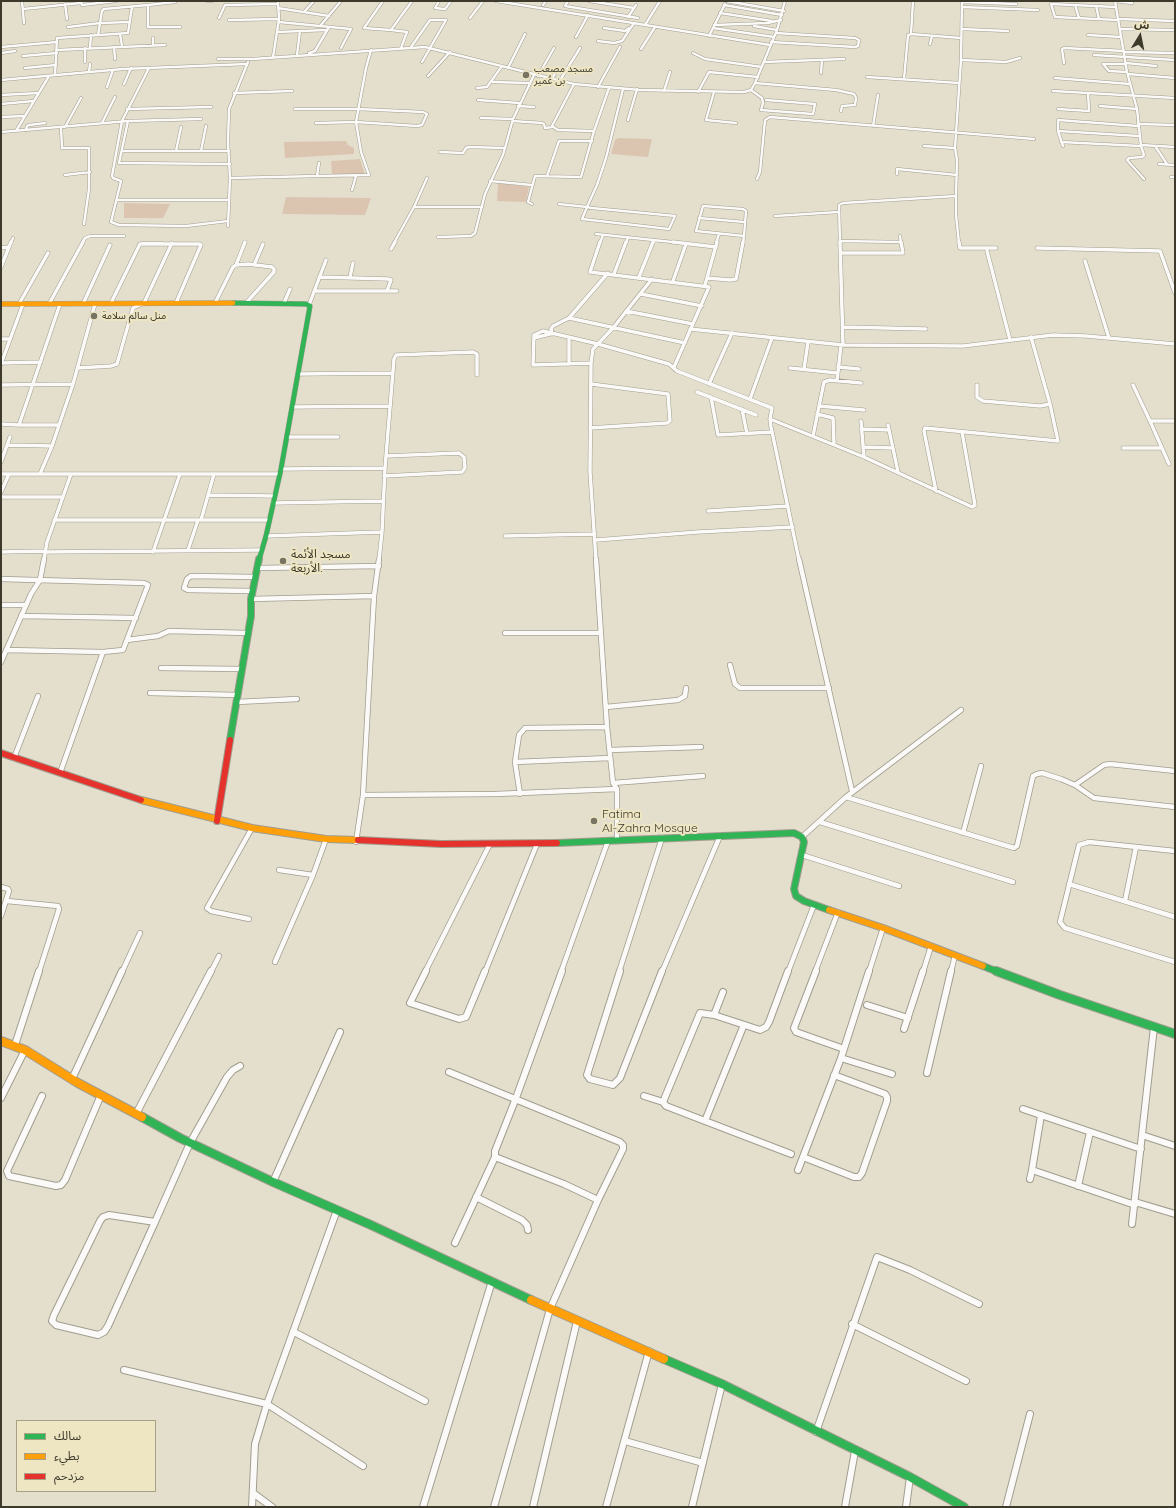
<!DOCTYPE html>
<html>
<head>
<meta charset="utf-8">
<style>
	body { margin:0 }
	#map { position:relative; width:1176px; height:1508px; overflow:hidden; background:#e4dfcd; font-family:Quicksand,"Noto Sans Arabic",sans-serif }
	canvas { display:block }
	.frame { position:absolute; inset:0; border:2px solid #3d3a2c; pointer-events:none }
	.legend { position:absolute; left:16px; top:1420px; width:140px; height:72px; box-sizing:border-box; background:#eee5c3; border:1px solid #a7a187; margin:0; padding:5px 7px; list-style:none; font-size:12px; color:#3d3a2c }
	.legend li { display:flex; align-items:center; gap:8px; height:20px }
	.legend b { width:20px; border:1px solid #a7a187 }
	.north { position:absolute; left:1120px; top:16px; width:40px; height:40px; -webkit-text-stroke:3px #eee5c3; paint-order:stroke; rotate:10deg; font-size:11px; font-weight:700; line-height:16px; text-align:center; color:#3d3a2c }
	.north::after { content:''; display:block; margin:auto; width:14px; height:18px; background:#3d3a2c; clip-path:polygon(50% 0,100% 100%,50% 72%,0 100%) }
</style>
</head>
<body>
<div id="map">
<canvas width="1176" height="1508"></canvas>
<div class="frame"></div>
<ul class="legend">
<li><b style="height:5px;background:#30b455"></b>سالك</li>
<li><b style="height:5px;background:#ff9f0a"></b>بطيء</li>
<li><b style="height:5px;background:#e5322d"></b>مزدحم</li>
</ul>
<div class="north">ش</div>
</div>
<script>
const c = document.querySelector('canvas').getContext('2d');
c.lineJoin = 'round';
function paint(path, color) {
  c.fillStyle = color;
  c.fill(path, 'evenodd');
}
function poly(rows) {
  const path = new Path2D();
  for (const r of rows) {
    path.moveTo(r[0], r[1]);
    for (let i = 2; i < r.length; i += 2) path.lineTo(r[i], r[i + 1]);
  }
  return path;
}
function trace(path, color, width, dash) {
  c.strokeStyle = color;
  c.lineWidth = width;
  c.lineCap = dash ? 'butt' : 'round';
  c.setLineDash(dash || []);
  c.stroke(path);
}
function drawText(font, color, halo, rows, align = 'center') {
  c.font = font + ' Quicksand,"Noto Sans Arabic",sans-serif';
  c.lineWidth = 4;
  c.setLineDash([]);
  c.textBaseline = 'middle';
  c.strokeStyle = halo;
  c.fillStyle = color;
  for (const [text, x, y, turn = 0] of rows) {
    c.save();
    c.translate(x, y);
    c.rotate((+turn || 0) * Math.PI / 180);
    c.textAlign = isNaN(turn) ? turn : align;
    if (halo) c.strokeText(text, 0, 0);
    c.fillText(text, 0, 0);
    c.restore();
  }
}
paint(poly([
	[618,138,652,139,648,157,611,154,615,140],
	[346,141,348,145,354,148,354,154,285,158,284,142],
	[360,159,365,175,332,175,331,161],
	[498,183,529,187,526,202,497,201],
	[286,197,371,198,365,215,282,214],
	[124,203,170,204,163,218,124,218]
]), '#dbc5b1');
const streetFar3 = poly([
	[22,1,24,23],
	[81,1,82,5,116,1],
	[207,1,212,1],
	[383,1,364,28,391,30,412,1],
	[439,1,435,8,445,9,451,1],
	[496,1,770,45],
	[568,1,565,6,638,18],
	[589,1,634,8],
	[726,1,784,11],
	[1115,1,1127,72,1137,109,1141,146,1144,155,1142,157,1129,158,1127,160,1144,179],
	[1115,1,1132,3],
	[962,2,1016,4],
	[65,4,67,19],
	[148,5,175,2],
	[543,5,546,1],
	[724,5,782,15],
	[1075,5,1079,18],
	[1096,6,1099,19],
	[962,7,1038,10],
	[1116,7,1051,4,1055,17,1118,20],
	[278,8,329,16],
	[23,9,81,3],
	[304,12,314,1],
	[720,13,772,21],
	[628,17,636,5],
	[219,18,225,5,278,4],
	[470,18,483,1],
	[1118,19,1175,21],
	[229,20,279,19],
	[279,22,351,29,341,48],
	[100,23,130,22],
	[645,25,660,1],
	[714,25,768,23,781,20],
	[320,26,341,1],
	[754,26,777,30],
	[68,27,100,23],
	[604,28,625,31,629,28],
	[713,28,774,37],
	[962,29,1008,31],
	[1120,29,1175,30],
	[391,30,407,32,401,48],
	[277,32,327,30],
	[120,34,122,46],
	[911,34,961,38],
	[98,35,102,11,104,9,148,5,148,27,180,27],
	[1088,35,1121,37],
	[709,36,725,4],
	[576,37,588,15],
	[153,38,153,45],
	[598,41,614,43,622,41,634,23],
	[771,42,855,47,858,46,859,40,855,38,776,33],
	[930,44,932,36],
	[1,47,57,42],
	[114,47,115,59],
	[411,47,430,20,446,20,422,62],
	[85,48,85,62],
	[90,48,91,35],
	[641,49,655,27],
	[57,50,165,45],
	[1124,52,1175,53],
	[1,53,15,51],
	[309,53,315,51,329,27],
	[693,53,705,59,762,67],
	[297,55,300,31],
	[1094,55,1175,60],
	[23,56,57,53],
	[273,57,279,19,278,1],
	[218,59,253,59,425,47,574,84,640,90,744,92,751,90,755,83,777,30,785,1],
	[961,60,1006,62,1020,58],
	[764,62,844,59],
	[1064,63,1062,49,1064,48,1124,51],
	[1126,63,1156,66],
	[1126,64,1103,64,1109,71,1127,72],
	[25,68,56,65],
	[149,68,122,121,112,176,113,178,121,181,111,222,119,225,186,226,228,221],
	[508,68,525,34],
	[89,72,90,64],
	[821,73,822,60],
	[1128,74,1175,78],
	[55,75,57,38,128,33,132,7],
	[428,76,450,52],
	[538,76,554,48],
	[867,77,959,83],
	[1055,78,1130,84],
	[904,79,908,35,911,34,913,1],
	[1,80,123,69,247,64],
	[551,80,557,70],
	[493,82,529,83],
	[559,82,580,48],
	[755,83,836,90,854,94,856,98,855,105,842,106,841,111],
	[124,84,131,68],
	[574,84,552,126,558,130,594,131],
	[107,87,113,70],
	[598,87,620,47],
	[477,88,487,87,502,66],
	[751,90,762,98,763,103,761,110,813,114,815,104,766,100],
	[664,91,670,72],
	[1053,91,1175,98],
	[698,92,709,72,758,77],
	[714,92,706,120,736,123],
	[234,93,292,91],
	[1,95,39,93],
	[478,100,519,103],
	[1,104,34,101],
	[518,106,534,107],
	[1100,106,1137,109],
	[127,109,211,107],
	[295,109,358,109,423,112,427,114,422,125,417,126,356,122,316,123],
	[1058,109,1089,111,1088,93],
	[1,117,25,116],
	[481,118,513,119],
	[628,120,637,89],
	[128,121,119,163,230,164],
	[513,121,542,123,544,124,545,128,553,127],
	[102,123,115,97],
	[1138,124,1175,125],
	[873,126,878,95],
	[61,127,62,148,89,148,89,189,84,224],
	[65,127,81,98],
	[26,130,27,126,29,125,45,123],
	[16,131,49,76],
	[1058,131,1139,136],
	[1,132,128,121,201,119],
	[1061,142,1141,146],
	[1141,145,1175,147],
	[924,146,955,148],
	[1063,146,1058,131,1058,120,1138,126],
	[1155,146,1167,164],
	[122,151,229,151],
	[176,151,181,127],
	[201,151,206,126],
	[440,152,463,153,466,148,469,147,505,148],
	[319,163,317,176,369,175,361,152,356,122,366,68,371,50],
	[1159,164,1175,165],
	[897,174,897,169,957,175],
	[65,175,90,172],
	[547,176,559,141,592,141],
	[1171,177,1175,177],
	[230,178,317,176],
	[757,179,760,172,765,120,770,117,1034,139],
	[490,181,532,185],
	[352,190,356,176],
	[956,196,956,215,959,243],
	[117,200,228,200],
	[532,204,528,202,535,176,581,177,594,131,609,88],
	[559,204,587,207],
	[703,206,743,209,746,211,744,236,696,231,703,206],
	[414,207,427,178],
	[587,207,592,208,675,216,669,229,582,219,587,207],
	[587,207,597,185,606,158,623,89],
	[775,216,838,212],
	[699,218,744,222],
	[228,226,230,178,228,142,229,109,248,62],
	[596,234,682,243],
	[900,236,901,243],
	[438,237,471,236,475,233,485,194,503,155,513,119,534,75],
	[840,241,901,242],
	[11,243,13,238],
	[82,243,85,238,90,236,124,236],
	[143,243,162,243],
	[394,243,414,207,482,207],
	[600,243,603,235],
	[626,243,628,237],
	[653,243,654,240],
	[716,243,719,234],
	[743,243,744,236],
	[840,243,839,205,843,203,956,196,957,160,955,148,961,60,962,1]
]);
const streetFar2 = poly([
	[600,242,590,272,709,287,674,367],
	[673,242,716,247],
	[840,242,843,345],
	[959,242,960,248,996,248],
	[1,248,9,247],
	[1037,248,1160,251,1175,293],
	[391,249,395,242],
	[987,251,1010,340],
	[841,253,903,253,901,242],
	[1085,261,1109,338],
	[236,265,248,264,272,267,274,269,274,272,246,303],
	[254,265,263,244],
	[1,267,11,242],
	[608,273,569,318,685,343],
	[614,274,626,242],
	[319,277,388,279,391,280,387,291],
	[350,277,353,263],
	[639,277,653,242],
	[707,278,730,280,736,279,743,242],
	[673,281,686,244],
	[705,285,717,242],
	[314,291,397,291],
	[641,294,702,306],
	[111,303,140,244,200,244,201,245,176,303],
	[215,303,233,267,236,265,245,242],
	[284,303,290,289],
	[19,304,48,253],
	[49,304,83,242],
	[83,304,110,245],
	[309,305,326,260],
	[626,311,693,324],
	[843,327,926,329],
	[690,329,843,345,963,346,1053,335,1086,336,1175,344],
	[552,334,551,329,553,326,569,318],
	[534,338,550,334],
	[569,338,569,364],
	[1,339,10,339],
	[1,363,41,362],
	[591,363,533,365,534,335,543,331,598,344,669,364,677,371,772,408,770,419,771,427,799,560],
	[1,364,23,304],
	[838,367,859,369],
	[78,368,111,366,117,364,133,308,144,303,172,243],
	[790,368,837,373],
	[804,369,808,342],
	[298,374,393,373],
	[837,381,841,345],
	[709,384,732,333],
	[1,385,73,384],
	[977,385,977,397,983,401,1040,406,1050,404],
	[1133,385,1150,421,1175,421],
	[697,392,756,415],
	[711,397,718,435,772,432],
	[750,399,772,338],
	[819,406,864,410],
	[292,407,390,406],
	[742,409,747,434],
	[817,414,833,418,834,444],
	[770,419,864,457,972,507,975,505,962,432],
	[861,421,864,457],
	[1150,421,1169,464],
	[1,424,19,425,60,304],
	[19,425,59,425],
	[888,425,898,472],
	[590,428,667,423,670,421,668,394,591,384],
	[861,429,889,430],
	[813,436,824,382,830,380,861,383],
	[288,437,338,437],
	[7,445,52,446],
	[864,447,892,448],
	[1123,448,1162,448],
	[1,462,10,437],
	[281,469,385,468],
	[1,474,280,474],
	[40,474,52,446,73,384,95,304],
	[384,476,462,472,465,468,464,457,459,453,386,456],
	[936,491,924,431,925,428,1058,441,1050,404,1031,337],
	[1,492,9,474],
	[209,495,275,496],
	[1,497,63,497],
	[273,503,383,501],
	[708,511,788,506],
	[54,520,268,520],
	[201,520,214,474],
	[266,536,382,532],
	[505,536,595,534],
	[596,540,698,532,793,527],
	[188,550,198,520],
	[1,552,45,551],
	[44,552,261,550],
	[153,552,180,474],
	[44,560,47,542,71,474],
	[379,560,382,532,385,468,394,359,396,355,473,352,477,354,477,375],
	[596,560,590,472,591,363,593,349,613,328,652,279]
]);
const streetFar1 = poly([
	[596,559,607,727,613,783,617,789,617,841],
	[799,559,852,791],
	[258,568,379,566],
	[1,579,144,583,148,585,123,650,103,652,6,650],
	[252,591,188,590,184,588,187,579,191,576,255,577],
	[251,599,374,596],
	[1,605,26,605],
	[21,616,136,618],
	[505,633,601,633],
	[127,640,158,636,169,631,247,633],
	[1,662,31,594,40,580,44,559],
	[730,665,735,684,740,688,829,688],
	[161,668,242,669],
	[150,693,238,695],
	[237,702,297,699],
	[606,707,678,700,685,696,686,688],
	[610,750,701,747],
	[14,758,38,696],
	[515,762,610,758],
	[60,773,103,652],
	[613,783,703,776],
	[1075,785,1104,765,1110,764,1175,771],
	[520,794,515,762,519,735,525,728,607,727],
	[363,795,496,794,617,789],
	[846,797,1014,848,1017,846,1033,776,1037,774,1042,773,1061,779,1075,785,1094,798,1175,807],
	[820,822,1013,882],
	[963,833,981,766],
	[802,837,846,797,961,710],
	[356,842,363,795,374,596,379,559],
	[1175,851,1089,842,1079,845,1060,922,1065,928,1175,962],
	[802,855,899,886],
	[279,870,313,875],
	[1069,884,1175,917],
	[1,887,8,889,9,891,1,916],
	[7,901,58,906,59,909,39,972],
	[1125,901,1136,847],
	[249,919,211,911,207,908,252,828],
	[275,962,313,875,326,839],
	[122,972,140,933],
	[211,972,219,956],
	[425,972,490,844],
	[485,972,537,844],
	[561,972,608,841],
	[619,972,662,838],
	[662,972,720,836],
	[788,972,814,905],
	[815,972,838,912],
	[869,972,883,928],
	[923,972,931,946],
	[951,972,955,955]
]);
const street = poly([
	[426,971,410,1003,459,1019,466,1017,485,971],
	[620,971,587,1075,590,1079,613,1085,620,1078,662,971],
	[816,971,794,1028,796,1032,844,1049],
	[723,992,714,1015,760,1030,766,1027,769,1022,788,971],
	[867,1005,908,1018],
	[714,1015,700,1013,663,1102,666,1106,791,1154],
	[904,1029,923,971],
	[15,1045,39,971],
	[841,1058,892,1074],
	[449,1072,620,1142,623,1145,623,1149,598,1200],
	[927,1073,951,971],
	[72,1079,122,971],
	[42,1096,7,1171,9,1176,56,1186,61,1185,65,1180,101,1095],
	[644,1096,663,1102],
	[1,1098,25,1050],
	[1023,1109,1141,1149],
	[136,1114,211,971],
	[705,1121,743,1027],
	[1142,1135,1175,1146],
	[803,1157,854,1177,859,1177,862,1173,887,1101,887,1097,885,1094,834,1075],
	[798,1170,841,1058,869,971],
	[1032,1170,1041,1115],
	[1030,1179,1032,1170,1135,1205],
	[273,1182,340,1032],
	[1078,1186,1090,1132],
	[476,1197,522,1220,527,1225,528,1230],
	[1135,1202,1175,1214],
	[109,1215,155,1222,108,1326,104,1332,98,1335,56,1325,52,1321,54,1315,100,1221,103,1217,109,1215],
	[155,1222,190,1143,227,1077,233,1070,240,1066],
	[1132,1224,1154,1027],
	[455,1243,495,1157],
	[852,1324,966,1381],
	[294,1332,425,1401],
	[124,1370,267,1404,363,1466],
	[816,1432,877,1257,910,1270,979,1304],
	[625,1441,703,1463],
	[253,1493,272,1507],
	[252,1507,255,1444,267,1404,337,1210],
	[423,1507,492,1281],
	[494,1507,550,1309,598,1200,564,1184,495,1157,495,1151,516,1098,562,971],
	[533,1507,577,1321],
	[606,1507,649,1351],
	[692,1507,722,1384],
	[845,1507,855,1451],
	[906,1507,910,1477],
	[1006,1507,1030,1414]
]);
const fastFar2 = poly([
	[233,303,306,304,310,306,281,469,266,536,259,560]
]);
const fastFar1 = poly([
	[230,740,251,616,251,599,259,559],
	[557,843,794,833,802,837,804,842,794,889,796,896,804,901,829,910],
	[983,966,998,972]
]);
const fast = poly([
	[996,971,1060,995,1175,1034],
	[142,1117,180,1138,273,1182,371,1225,531,1300],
	[664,1359,722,1384,910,1477,964,1507]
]);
const slowFar2 = poly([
	[1,304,233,303]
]);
const slowFar1 = poly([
	[141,800,252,828,326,839,358,840],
	[829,910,883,928,983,966]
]);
const slow = poly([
	[1,1041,25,1050,78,1083,142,1117],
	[531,1300,664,1359]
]);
const jam = poly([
	[1,753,141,800],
	[217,821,230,740],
	[358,840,441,844,557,843]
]);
trace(streetFar3, '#a09d8f', 3.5);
trace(streetFar2, '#a09d8f', 4.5);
trace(streetFar1, '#a09d8f', 6);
trace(street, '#a09d8f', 8);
trace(fastFar2, '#a09d8f', 5.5);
trace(fastFar1, '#a09d8f', 8);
trace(fast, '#a09d8f', 10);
trace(slowFar2, '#a09d8f', 5.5);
trace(slowFar1, '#a09d8f', 8);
trace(slow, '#a09d8f', 10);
trace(jam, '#a09d8f', 8);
trace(streetFar3, '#fbfaf8', 2.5);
trace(streetFar2, '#fbfaf8', 3.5);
trace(streetFar1, '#fbfaf8', 4.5);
trace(street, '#fbfaf8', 6);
trace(fastFar2, '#30b455', 4.5);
trace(fastFar1, '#30b455', 6);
trace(fast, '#30b455', 8);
trace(slowFar2, '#ff9f0a', 4.5);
trace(slowFar1, '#ff9f0a', 6);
trace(slow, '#ff9f0a', 8);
trace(jam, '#e5322d', 6);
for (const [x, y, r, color] of [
	[526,75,4,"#777464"],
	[94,316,4,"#777464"],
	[283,561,4,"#777464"],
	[594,821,4,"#777464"]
]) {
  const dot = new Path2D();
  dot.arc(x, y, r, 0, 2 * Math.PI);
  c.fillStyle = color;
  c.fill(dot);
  trace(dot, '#eee5c3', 1.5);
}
drawText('10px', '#3d3a2c', '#eee5c3', [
	["مسجد مصعب",534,69],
	["بن عُمير",534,81],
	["منل سالم سلامة",102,316]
], 'left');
drawText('12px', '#3d3a2c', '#eee5c3', [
	["مسجد الأئمة",291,554],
	["الأربعة.",291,568],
	["Fatima",602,814],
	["Al-Zahra Mosque",602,828]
], 'left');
</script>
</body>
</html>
